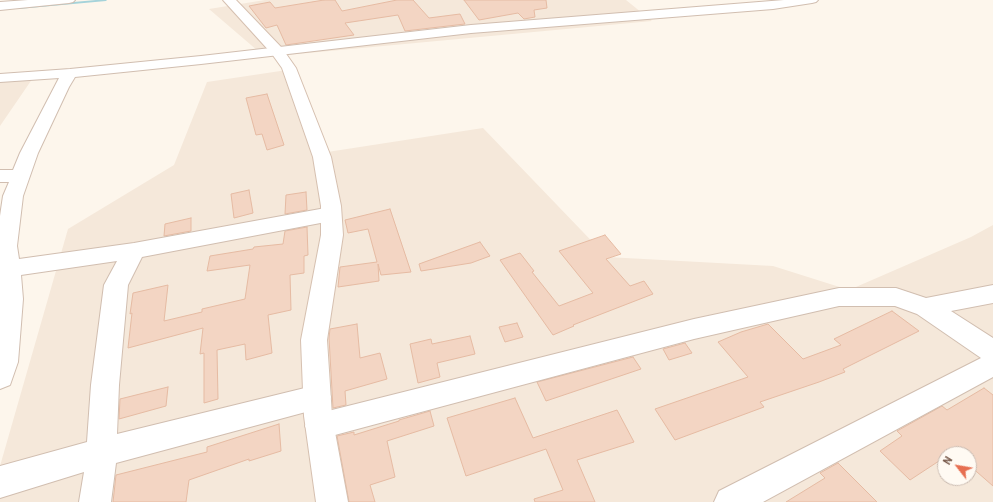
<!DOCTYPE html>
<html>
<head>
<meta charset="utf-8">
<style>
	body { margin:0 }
	#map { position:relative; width:993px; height:502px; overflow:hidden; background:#fdf6ec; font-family:Barlow,sans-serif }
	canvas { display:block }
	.north { position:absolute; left:937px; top:446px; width:40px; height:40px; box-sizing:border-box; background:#fffaf3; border:1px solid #cabbb1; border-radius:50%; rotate:301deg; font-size:11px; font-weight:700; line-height:16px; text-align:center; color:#7a5c4d }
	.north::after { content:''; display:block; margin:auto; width:14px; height:18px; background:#e76f51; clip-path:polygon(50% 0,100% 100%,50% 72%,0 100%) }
</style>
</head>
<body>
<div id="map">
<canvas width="993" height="502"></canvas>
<div class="north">N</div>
</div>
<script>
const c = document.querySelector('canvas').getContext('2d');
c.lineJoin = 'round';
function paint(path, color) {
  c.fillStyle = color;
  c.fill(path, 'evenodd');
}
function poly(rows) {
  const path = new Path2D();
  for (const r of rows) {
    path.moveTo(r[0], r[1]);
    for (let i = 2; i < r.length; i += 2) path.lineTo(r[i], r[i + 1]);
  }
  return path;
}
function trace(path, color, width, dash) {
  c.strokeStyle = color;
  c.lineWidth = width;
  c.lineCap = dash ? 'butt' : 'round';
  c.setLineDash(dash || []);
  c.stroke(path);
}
paint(poly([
	[265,0,626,0,652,21,265,57,209,9],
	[287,70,321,153,483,128,607,257,773,266,849,290,971,237,993,225,993,502,0,502,0,466,68,229,174,165,207,82],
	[945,454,969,454,969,478,945,478],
	[37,72,0,126,0,75]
]), '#f5e8da');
paint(poly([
	[96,0,107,0,106,1,18,9,17,8,18,7,96,0]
]), '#a5d3da');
const building = poly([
	[324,0,335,0,342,11,397,0,413,0,429,18,460,14,465,24,405,31,398,15,345,23,354,35,286,45,277,25,266,28,249,6,270,2,275,8,324,0],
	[464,0,546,0,547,8,534,10,535,17,524,19,518,13,479,20,464,0],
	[267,94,284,145,267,150,262,134,256,135,246,98,267,94],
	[249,190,253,213,234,218,231,194,249,190],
	[306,192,307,210,285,214,286,195,306,192],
	[390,209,411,272,381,275,378,264,379,281,338,287,340,267,377,262,368,229,348,233,345,220,390,209],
	[191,218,191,231,164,236,165,224,191,218],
	[307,227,308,255,304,256,304,273,290,275,291,310,268,315,272,353,246,360,245,344,217,350,218,399,204,403,204,353,200,354,203,328,128,348,132,313,130,314,133,293,168,285,164,321,202,312,202,309,245,299,250,265,207,271,210,256,253,249,254,247,283,244,285,231,307,227],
	[605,235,621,254,606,259,630,286,644,281,653,294,573,325,574,326,553,335,500,260,520,253,534,271,532,272,559,306,593,293,559,251,605,235],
	[480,242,490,256,471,263,421,271,419,264,480,242],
	[892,311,919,331,843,369,845,372,819,382,760,402,764,407,675,440,655,409,748,377,718,342,741,332,768,324,803,359,841,345,834,339,892,311],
	[517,323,523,337,505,342,499,327,517,323],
	[357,324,360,358,380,353,387,379,345,391,346,405,333,408,329,338,330,329,357,324],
	[470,336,475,354,437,363,440,377,418,383,410,344,431,339,432,344,470,336],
	[685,343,692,353,669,360,663,349,685,343],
	[633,357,641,369,546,401,537,382,633,357],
	[168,387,166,406,119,419,120,399,168,387],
	[984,388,993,395,993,486,969,465,969,454,945,454,945,457,910,480,880,451,902,436,897,431,942,406,947,410,984,388],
	[515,398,533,438,617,410,634,442,577,460,595,502,535,502,534,499,563,490,546,449,466,476,447,418,515,398],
	[430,411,434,426,387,441,395,477,370,485,375,502,349,502,337,436,354,432,354,435,399,421,399,420,430,411],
	[279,424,281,451,249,461,249,459,189,480,186,502,113,502,116,475,207,452,207,447,279,424],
	[838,463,877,502,786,502,825,478,820,473,838,463]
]);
paint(building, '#f3d5c3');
trace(building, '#e6bba3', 1);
const street = poly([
	[28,0,75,0,73,2,69,3,0,10,0,2,28,0],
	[784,0,818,0,816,2,812,3,773,9,471,33,201,64,75,77,69,87,38,153,23,196,17,246,19,259,134,243,331,207,338,209,341,214,338,219,331,221,142,257,128,285,119,385,117,434,317,385,327,388,331,397,327,406,317,409,116,463,111,502,79,502,84,472,0,498,0,466,87,442,91,385,104,285,117,261,21,275,23,299,18,362,10,385,0,389,0,216,3,196,9,182,0,182,0,170,13,170,20,153,59,78,0,82,0,74,70,69,201,56,471,25,784,0],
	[993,285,993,303,951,311,993,338,993,377,763,502,714,502,719,491,981,358,917,314,895,306,839,306,694,339,320,439,310,436,305,426,310,416,320,413,694,319,839,288,896,288,926,298,993,285]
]);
const secondary = poly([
	[223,0,236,0,282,48,296,68,331,157,341,206,343,235,327,340,332,416,348,502,316,502,304,416,301,340,321,235,321,206,313,157,282,68,272,54,223,0]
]);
trace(street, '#d1beb0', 2);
trace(secondary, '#d6c0b0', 2);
paint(street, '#fff');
paint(secondary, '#fff');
</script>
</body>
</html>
